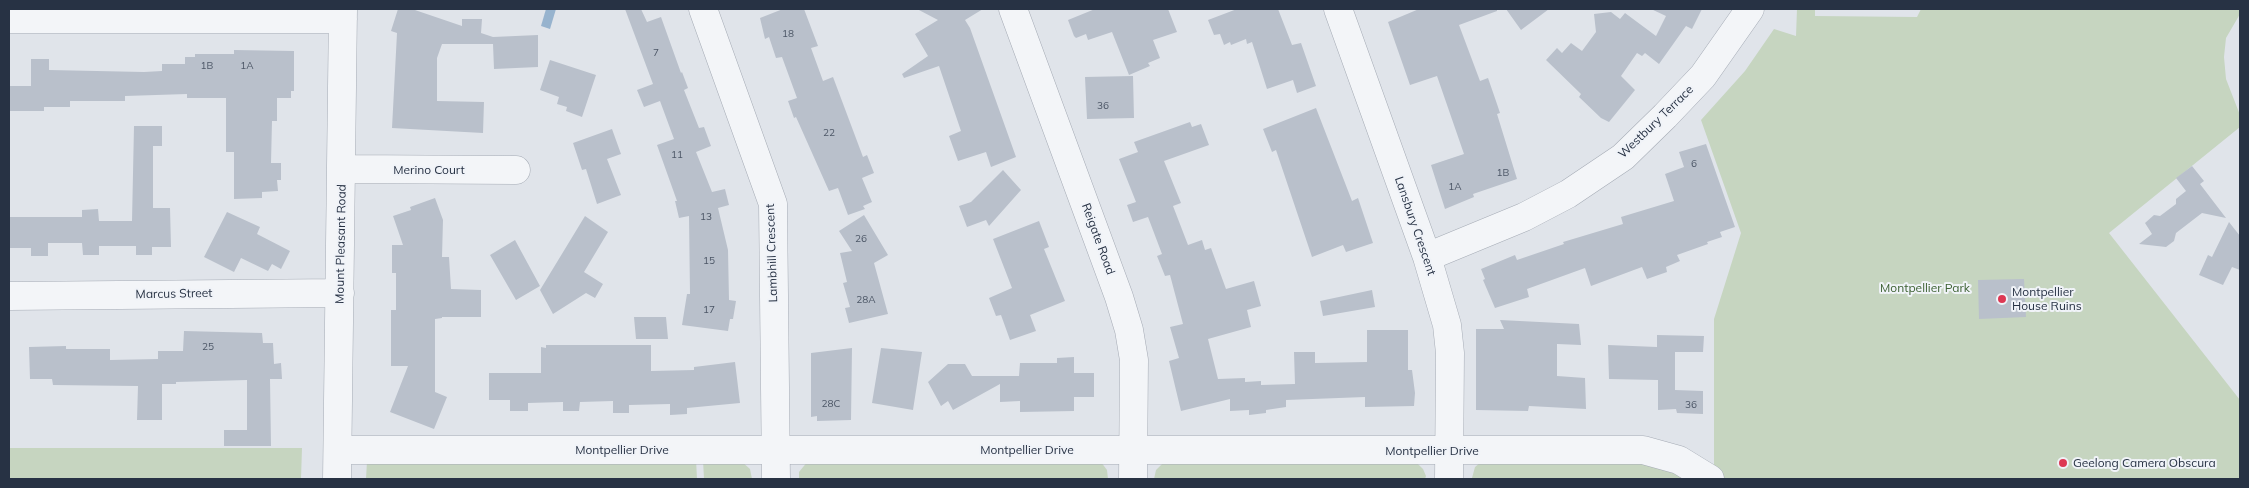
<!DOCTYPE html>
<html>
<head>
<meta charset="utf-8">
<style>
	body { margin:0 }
	#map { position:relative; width:2249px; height:488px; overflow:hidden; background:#e0e4ea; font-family:Mulish,sans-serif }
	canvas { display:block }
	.frame { position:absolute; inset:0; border:10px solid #273244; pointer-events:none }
</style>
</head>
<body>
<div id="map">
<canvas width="2249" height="488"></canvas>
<div class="frame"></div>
</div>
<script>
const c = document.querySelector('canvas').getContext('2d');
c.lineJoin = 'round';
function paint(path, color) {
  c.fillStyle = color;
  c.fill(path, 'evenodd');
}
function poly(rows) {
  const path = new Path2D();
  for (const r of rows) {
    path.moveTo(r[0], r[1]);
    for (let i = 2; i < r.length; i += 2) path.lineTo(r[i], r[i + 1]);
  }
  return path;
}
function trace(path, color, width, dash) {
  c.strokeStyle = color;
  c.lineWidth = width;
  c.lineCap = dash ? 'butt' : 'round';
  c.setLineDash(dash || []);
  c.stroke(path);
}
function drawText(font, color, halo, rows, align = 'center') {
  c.font = font + ' Mulish,sans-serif';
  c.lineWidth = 4;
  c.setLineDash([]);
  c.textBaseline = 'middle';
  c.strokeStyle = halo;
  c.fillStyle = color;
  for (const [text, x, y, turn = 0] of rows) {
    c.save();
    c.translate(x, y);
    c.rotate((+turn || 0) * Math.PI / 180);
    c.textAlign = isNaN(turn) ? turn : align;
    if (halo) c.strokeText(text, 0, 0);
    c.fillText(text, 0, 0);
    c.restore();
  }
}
paint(poly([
	[1797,9,1815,9,1815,16,1917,17,1921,9,2240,9,2240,14,2226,38,2224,57,2226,79,2240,115,2240,127,2109,233,2240,400,2240,479,1726,479,1714,470,1714,319,1741,233,1701,120,1745,71,1774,29,1796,36],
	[9,448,302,448,301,479,9,479],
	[696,459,697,479,366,479,367,461],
	[1643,459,1698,479,1472,478,1475,467,1481,462],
	[703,460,741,461,750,469,752,479,704,479],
	[808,461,1101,462,1107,470,1108,479,799,479,799,472],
	[1165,461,1417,463,1423,469,1426,476,1425,479,1154,479,1156,470]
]), '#c6d5c0');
paint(poly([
	[546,9,556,9,550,29,541,26]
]), '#97b3ce');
paint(poly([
	[398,9,412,9,462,26,462,19,482,19,481,33,493,37,538,35,538,67,494,69,493,44,442,44,437,58,437,101,484,102,483,133,392,128,397,33,391,31],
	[625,9,641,9,647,22,661,17,681,73,682,72,688,88,684,90,699,128,704,127,711,146,696,152,712,192,725,189,729,205,718,208,728,250,729,300,736,301,733,319,730,319,728,331,682,325,687,294,690,294,689,216,679,218,675,201,677,201,657,145,674,139,660,101,644,107,637,90,653,84],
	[783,9,804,9,818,46,811,48,823,81,833,77,863,157,867,155,874,173,862,178,872,202,863,206,865,209,848,215,838,188,829,191,796,117,794,118,788,101,797,98,782,57,776,58,769,37,765,39,760,18],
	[917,9,983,9,965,20,970,28,1016,157,991,167,986,152,958,161,949,136,961,131,939,66,904,78,902,74,928,56,915,34,938,20],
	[1095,9,1168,9,1177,32,1153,40,1160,58,1148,63,1150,66,1129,75,1112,32,1088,40,1086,34,1076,38,1074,36,1068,20],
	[1237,9,1278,9,1292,45,1301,43,1316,86,1297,93,1293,80,1267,89,1252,42,1247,44,1246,39,1231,45,1230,42,1224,45,1220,34,1214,35,1208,20],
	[1419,9,1497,9,1497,11,1459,25,1480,81,1488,78,1497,104,1500,113,1497,114,1517,179,1473,194,1474,197,1445,209,1431,165,1464,154,1437,76,1410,85,1388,22],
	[1506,9,1549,9,1521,30],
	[1651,9,1702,9,1692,29,1686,26,1659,64,1645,53,1642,56,1637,53,1621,76,1635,90,1609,122,1601,118,1579,97,1581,94,1546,60,1557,48,1562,53,1571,43,1582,51,1596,32,1594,14,1611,12,1620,19,1625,13,1656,36,1666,16],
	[234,50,294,51,294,91,291,91,291,98,277,98,277,121,272,121,271,163,281,163,281,180,277,180,278,191,262,192,262,198,234,199,234,152,226,152,226,98,187,98,187,94,125,96,125,101,70,101,70,107,44,107,44,111,9,111,9,86,31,86,31,59,49,59,49,70,144,72,162,71,162,64,185,64,185,57,195,57,195,54,234,54],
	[550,60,596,75,582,117,566,111,567,107,557,104,559,97,540,90],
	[1133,76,1134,118,1087,119,1085,77],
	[1316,108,1352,201,1358,198,1373,243,1346,252,1343,245,1312,257,1276,150,1272,152,1263,129],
	[1190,122,1192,127,1201,124,1209,145,1164,161,1181,203,1173,206,1188,245,1202,240,1205,250,1211,248,1226,289,1254,281,1261,306,1247,310,1251,327,1208,339,1218,379,1245,378,1245,382,1261,381,1261,385,1295,384,1294,352,1315,352,1315,363,1367,362,1367,330,1408,330,1408,370,1412,370,1415,393,1414,406,1365,407,1365,397,1286,400,1286,407,1266,410,1266,413,1249,415,1249,410,1230,411,1230,399,1181,411,1169,361,1179,358,1170,327,1183,324,1170,275,1165,276,1157,256,1162,254,1148,217,1133,222,1127,205,1136,202,1119,159,1138,152,1134,142],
	[134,126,162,126,162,146,153,146,153,208,170,208,171,247,152,247,152,255,136,255,136,246,99,246,99,255,83,255,82,243,48,243,48,256,31,256,31,248,9,248,10,217,82,217,82,210,98,209,99,221,132,221],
	[612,129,621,154,607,159,621,195,597,204,586,169,582,170,573,143],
	[1706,144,1735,227,1720,232,1722,237,1707,242,1708,244,1677,255,1680,261,1666,267,1667,272,1647,279,1642,267,1591,286,1585,268,1527,289,1529,297,1495,308,1483,280,1485,279,1481,269,1515,255,1517,260,1564,244,1563,242,1623,224,1621,217,1674,201,1665,174,1684,167,1679,152],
	[2192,166,2204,181,2200,184,2226,218,2202,213,2176,233,2174,241,2166,247,2139,244,2152,234,2145,223,2154,215,2160,216,2176,204,2176,199,2186,191,2176,178],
	[1003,170,1021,190,989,226,986,220,967,227,959,206,971,202],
	[435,198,443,220,442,257,449,257,451,289,481,290,481,317,442,317,442,318,435,319,435,392,447,397,434,429,390,412,408,366,391,366,391,310,396,310,396,273,392,273,392,245,403,245,393,216,411,210,410,207],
	[227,212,260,227,257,234,290,251,281,269,272,264,268,271,241,258,234,272,204,257],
	[864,215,888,255,874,263,888,314,849,323,845,308,850,307,843,283,847,282,840,253,852,251,839,231],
	[585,216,608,232,584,272,603,284,595,298,586,293,553,314,540,290],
	[1039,221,1049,247,1044,249,1065,301,1030,315,1036,331,1010,340,1001,315,996,316,989,298,1012,288,993,239],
	[2229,222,2240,236,2240,270,2232,267,2223,285,2199,275,2208,255,2212,257],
	[515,240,540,286,516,300,490,255],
	[2024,279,2026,317,1979,319,1978,280],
	[1372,290,1375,307,1323,316,1320,301],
	[634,317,666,317,668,339,636,339],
	[1500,320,1579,324,1581,345,1557,344,1557,376,1585,378,1586,409,1529,406,1528,411,1476,410,1476,329,1504,329],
	[184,331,262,333,263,343,273,343,274,364,281,363,282,379,270,379,271,446,224,446,224,430,247,430,247,380,176,382,176,384,162,384,162,420,137,420,138,386,53,385,52,379,30,379,29,347,66,346,66,349,110,349,110,360,158,359,158,351,183,351],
	[1657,335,1704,336,1703,352,1675,352,1675,390,1703,391,1703,414,1677,413,1676,409,1658,410,1658,380,1609,379,1608,345,1657,347],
	[546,345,651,345,651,371,694,370,694,367,735,362,740,403,687,408,687,414,670,415,670,404,629,405,629,413,613,413,613,401,580,402,579,411,563,411,563,402,528,403,528,411,510,411,510,400,489,400,489,373,541,373,541,347,546,348],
	[852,348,851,420,817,421,817,416,811,417,811,353],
	[881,348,922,352,913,410,872,403],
	[1074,357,1074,373,1094,373,1094,397,1074,397,1074,411,1020,412,1020,401,1000,402,1000,384,953,410,948,401,941,406,928,382,948,364,965,364,972,376,1019,376,1020,363,1057,363,1057,358]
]), '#b9c0cb');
const minor = poly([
	[703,9,773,204,776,479],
	[1013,9,1119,297,1129,330,1134,360,1133,479],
	[1338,9,1427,257,1447,325,1450,353,1449,479],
	[9,19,343,19],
	[342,169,516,170],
	[1427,257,1524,217,1568,194,1623,157,1665,116,1703,76,1750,9],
	[9,296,340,293],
	[338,450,1643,450,1679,460,1710,479],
	[337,479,343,9]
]);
trace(minor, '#a5abb5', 29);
trace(minor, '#f3f5f8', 28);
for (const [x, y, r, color] of [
	[2002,299,5,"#dd3853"],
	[2063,463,5,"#dd3853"]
]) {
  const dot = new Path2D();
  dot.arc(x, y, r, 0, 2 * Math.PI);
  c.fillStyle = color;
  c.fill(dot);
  trace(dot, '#f0f3f8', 2);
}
drawText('10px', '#4c5666', null, [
	["18",788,34],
	["7",656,53],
	["1B",207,66],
	["1A",247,66],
	["36",1103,106],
	["22",829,133],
	["11",677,155],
	["6",1694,164],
	["1B",1503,173],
	["1A",1455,187],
	["13",706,217],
	["26",861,239],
	["15",709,261],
	["28A",866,300],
	["17",709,310],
	["25",208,347],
	["28C",831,404],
	["36",1691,405]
]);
drawText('12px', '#273244', '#f0f3f8', [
	["Westbury Terrace",1656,122,-44],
	["Merino Court",429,170],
	["Lansbury Crescent",1415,226,71],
	["Reigate Road",1098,239,70],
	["Mount Pleasant Road",341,244,-89],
	["Lambhill Crescent",772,253,-92],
	["Marcus Street",174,294,-1],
	["Montpellier Drive",622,450],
	["Montpellier Drive",1027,450],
	["Montpellier Drive",1432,451]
]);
drawText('12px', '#3c6132', '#f0f3f8', [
	["Montpellier Park",1925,288]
]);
drawText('12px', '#273244', '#f0f3f8', [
	["Montpellier",2012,292],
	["House Ruins",2012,306],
	["Geelong Camera Obscura",2073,463]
], 'left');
</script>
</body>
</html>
